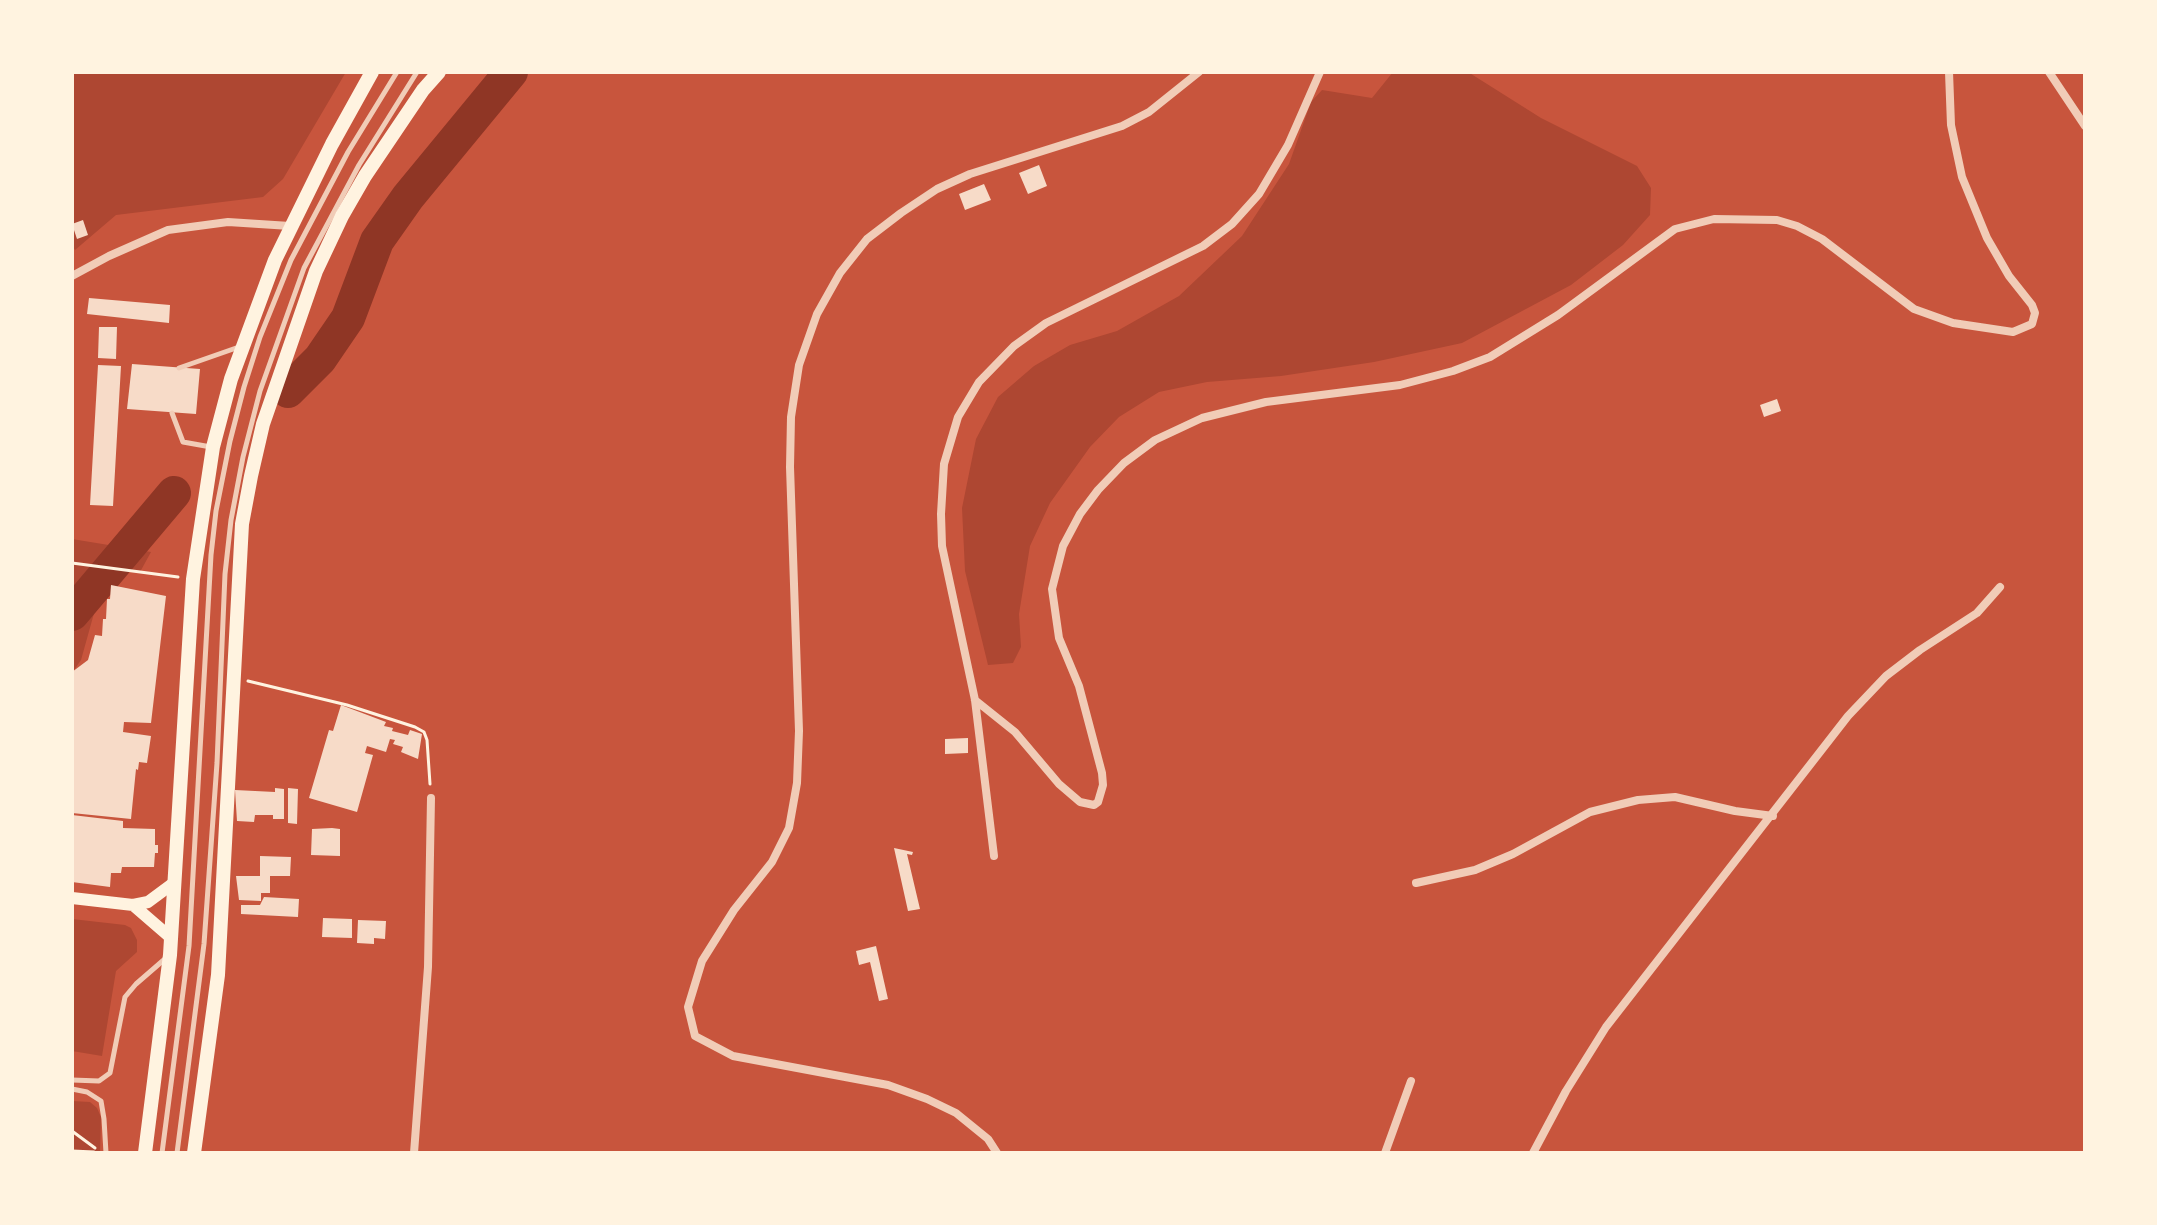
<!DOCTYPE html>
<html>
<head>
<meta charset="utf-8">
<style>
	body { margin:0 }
	#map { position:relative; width:2157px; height:1225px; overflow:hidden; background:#c8553d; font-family:Figtree,sans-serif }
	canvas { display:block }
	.frame { position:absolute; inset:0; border:74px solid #fff3e0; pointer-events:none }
</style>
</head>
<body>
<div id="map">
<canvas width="2157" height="1225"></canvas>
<div class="frame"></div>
</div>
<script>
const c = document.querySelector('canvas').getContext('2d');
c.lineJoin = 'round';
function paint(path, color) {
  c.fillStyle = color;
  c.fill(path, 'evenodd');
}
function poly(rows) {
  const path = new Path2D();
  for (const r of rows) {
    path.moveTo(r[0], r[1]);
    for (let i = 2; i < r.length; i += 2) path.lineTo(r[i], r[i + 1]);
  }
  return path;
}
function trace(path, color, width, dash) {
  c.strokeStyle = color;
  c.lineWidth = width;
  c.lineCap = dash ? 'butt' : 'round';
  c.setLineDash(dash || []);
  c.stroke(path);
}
paint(poly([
	[72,72,346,72,283,179,263,197,116,215,75,250,72,245],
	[1393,72,1468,72,1541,118,1637,166,1651,188,1650,215,1623,245,1571,285,1462,343,1374,362,1281,376,1207,382,1159,392,1119,417,1090,447,1050,503,1030,546,1019,614,1021,647,1013,663,988,665,965,571,962,508,976,439,998,397,1034,366,1070,345,1117,331,1179,296,1242,236,1289,164,1311,102,1322,90,1372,98],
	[72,539,151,552,140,572,121,570,98,599,81,660,72,673],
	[72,919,125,925,131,928,137,940,137,952,116,971,102,1056,72,1051],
	[72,1101,90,1102,97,1108,101,1117,100,1153,73,1153]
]), '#ae4732');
trace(poly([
	[288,391,320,359,348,318,377,241,408,197,511,72],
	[72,614,174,493]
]), '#8f3625', 34);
paint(poly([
	[1039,165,1047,186,1028,194,1019,173],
	[984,184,991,200,965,210,959,194],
	[83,220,88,235,77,239,72,224],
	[89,298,170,305,169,323,87,314],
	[99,327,117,327,116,359,98,358],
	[132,364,200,369,196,414,127,409],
	[98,365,121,366,113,506,90,505],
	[1777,399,1781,411,1764,417,1760,405],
	[111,585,166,596,151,723,124,722,123,732,151,736,147,763,139,762,138,770,136,769,131,819,72,813,72,672,88,660,95,635,102,636,103,619,106,619,107,599,110,599],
	[341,705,386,722,384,726,393,728,392,731,408,735,410,730,422,734,418,759,401,752,403,747,393,744,395,740,390,739,386,752,367,746,365,753,373,755,357,812,309,798,329,730,333,731],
	[968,738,968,753,945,754,945,739],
	[275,788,284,789,284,819,273,819,273,815,255,815,254,822,237,821,235,790,275,792],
	[288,788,298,789,297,824,288,823],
	[72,815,123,821,123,828,155,829,155,845,158,845,158,853,155,853,154,867,122,867,121,873,111,873,110,887,72,882],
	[332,828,340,829,340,856,311,855,312,829],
	[894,848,913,852,912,855,907,854,920,909,908,911],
	[260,856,291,857,290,876,270,876,270,893,261,893,261,901,239,900,236,876,260,876],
	[264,897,299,899,298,917,241,914,241,905,260,905],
	[323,918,352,919,352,938,322,937],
	[358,920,386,921,385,939,374,938,374,944,357,943],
	[876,946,888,999,879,1001,870,962,859,965,856,951]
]), '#f7dbc8');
trace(poly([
	[72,563,178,577],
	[248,681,347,705,415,727,424,732,427,740,430,784],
	[72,1131,95,1148],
	[72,1151,94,1152]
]), '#fff3e0', 3);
trace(poly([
	[179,368,239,347],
	[172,413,183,442,211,447],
	[72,1080,99,1081,110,1073,125,997,136,984,166,958],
	[72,1089,87,1092,101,1101,104,1119,106,1153],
	[162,1153,189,946,211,555,216,511,230,441,244,387,260,337,291,260,348,152,397,72],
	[177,1153,204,944,217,763,225,574,231,520,243,457,260,391,304,268,359,165,417,72]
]), '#f1ccb7', 5);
trace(poly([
	[2049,72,2085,126],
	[72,276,109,256,168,230,228,222,290,226],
	[975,700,1015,732,1059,784,1080,802,1094,805,1098,802,1103,785,1102,773,1079,686,1059,638,1052,589,1063,546,1080,514,1098,490,1124,463,1155,440,1202,418,1266,402,1400,385,1453,371,1490,357,1558,315,1675,229,1714,219,1777,220,1797,226,1822,239,1914,309,1953,323,2013,332,2032,324,2035,313,2032,305,2009,276,1987,238,1962,177,1951,125,1949,72],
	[994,856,975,700,942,546,941,514,944,464,958,417,979,382,1014,346,1046,323,1203,246,1232,224,1259,194,1288,145,1320,72],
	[1416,883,1475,870,1513,854,1590,812,1638,800,1675,797,1735,811,1773,816],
	[414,1153,428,967,431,798],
	[997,1153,988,1139,956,1113,927,1099,888,1085,733,1056,695,1036,688,1007,702,961,734,910,772,862,789,828,797,783,799,731,790,467,791,417,799,365,817,314,840,273,867,239,901,213,937,189,970,174,1122,126,1149,112,1199,72],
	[1385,1153,1411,1081],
	[1533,1153,1566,1091,1606,1027,1848,716,1886,676,1920,650,1977,613,2000,587]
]), '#f1ccb7', 8);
trace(poly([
	[72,898,133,905,148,902,175,882],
	[133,905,170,937]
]), '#fff3e0', 12);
trace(poly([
	[145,1153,170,955,193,579,213,447,231,379,275,260,332,144,372,72],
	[194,1153,218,975,242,524,251,476,263,424,316,271,342,216,365,176,423,90,439,72]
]), '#fff3e0', 14);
</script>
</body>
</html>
